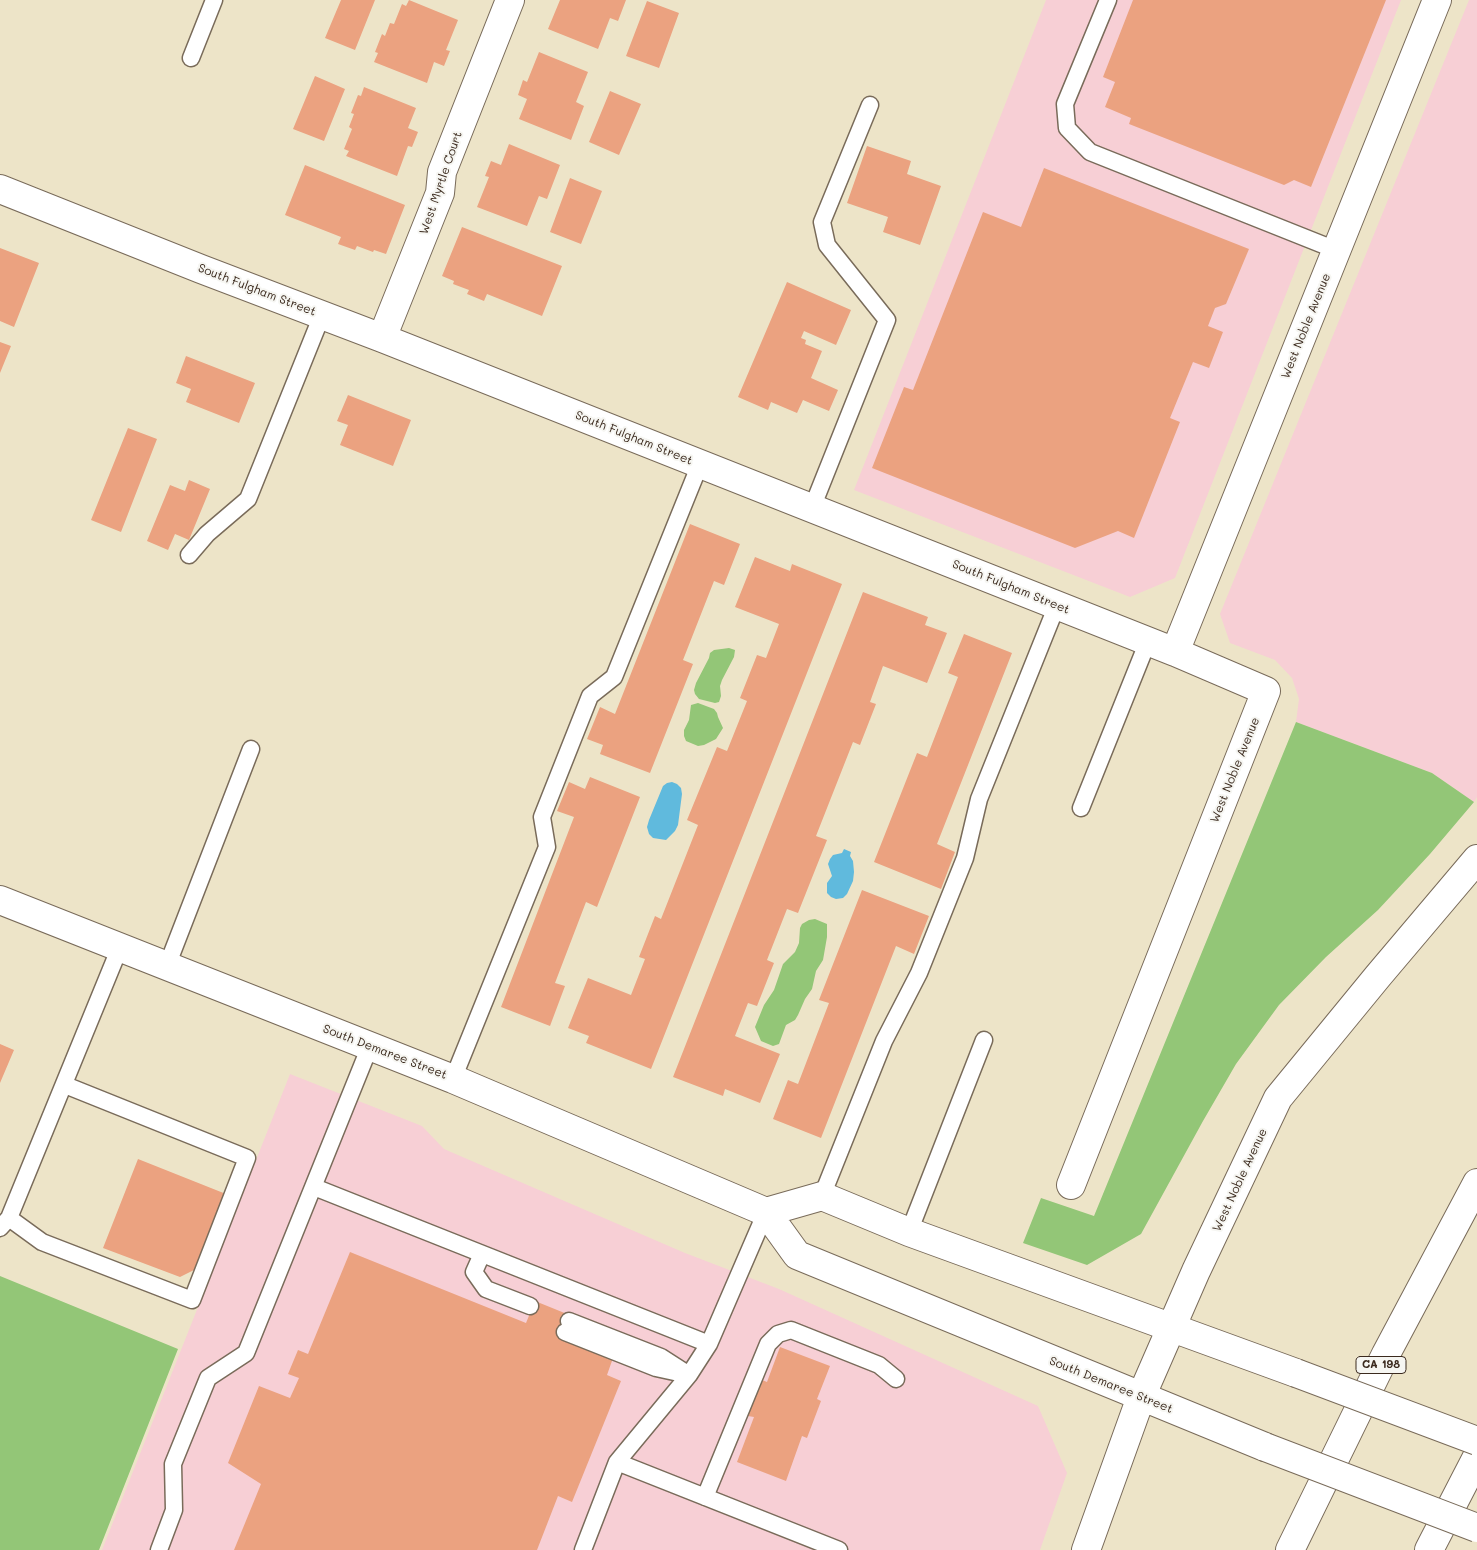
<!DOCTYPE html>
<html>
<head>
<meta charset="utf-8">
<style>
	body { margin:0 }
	canvas { display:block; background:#ede4c8 }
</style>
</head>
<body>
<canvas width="1477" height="1550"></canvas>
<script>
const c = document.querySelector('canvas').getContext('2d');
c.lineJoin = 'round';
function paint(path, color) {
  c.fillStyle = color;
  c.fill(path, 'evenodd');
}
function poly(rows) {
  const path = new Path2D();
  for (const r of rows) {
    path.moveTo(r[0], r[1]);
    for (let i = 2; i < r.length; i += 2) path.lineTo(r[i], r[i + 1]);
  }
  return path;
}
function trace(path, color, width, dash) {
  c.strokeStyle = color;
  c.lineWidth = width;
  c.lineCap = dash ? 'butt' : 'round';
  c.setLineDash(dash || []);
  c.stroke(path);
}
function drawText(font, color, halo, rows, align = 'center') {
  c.font = font + ' Mali,sans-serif';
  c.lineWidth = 4;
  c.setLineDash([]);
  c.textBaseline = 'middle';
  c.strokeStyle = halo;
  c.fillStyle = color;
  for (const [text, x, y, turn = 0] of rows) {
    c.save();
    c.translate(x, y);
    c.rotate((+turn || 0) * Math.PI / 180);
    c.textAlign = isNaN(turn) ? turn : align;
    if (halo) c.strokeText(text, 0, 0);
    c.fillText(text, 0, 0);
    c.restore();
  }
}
paint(poly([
	[1046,0,1401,0,1175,578,1130,597,854,490],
	[1469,0,1477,0,1477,797,1474,802,1432,773,1296,722,1299,699,1292,678,1275,660,1230,643,1220,614],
	[290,1074,422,1126,444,1149,685,1253,779,1289,1038,1406,1067,1473,1040,1550,102,1550]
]), '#f7cfd5');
paint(poly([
	[729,648,735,650,734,657,722,680,720,686,721,696,719,702,715,703,699,699,695,694,694,690,696,683,709,658,710,653,714,650],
	[698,703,714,709,717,713,718,717,723,728,716,739,704,745,698,746,686,741,684,736,684,730,689,720,691,705],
	[1296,722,1432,773,1474,802,1430,854,1378,910,1326,957,1279,1005,1236,1064,1203,1121,1141,1234,1087,1265,1023,1243,1041,1198,1094,1216],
	[815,919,827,924,827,937,823,960,816,971,812,989,805,999,798,1015,795,1020,786,1025,779,1044,773,1046,761,1041,755,1027,764,1005,774,990,783,964,795,952,799,943,800,928,802,924,809,920],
	[0,1276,178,1349,99,1550,0,1550]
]), '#93c677');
paint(poly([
	[672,782,677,784,681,788,682,794,678,825,675,831,666,840,653,838,649,834,647,827,649,820,663,786,667,783],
	[844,849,851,852,850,856,853,861,854,872,853,881,847,894,843,898,836,899,831,897,827,893,827,883,832,876,828,864,830,859,833,855,842,853]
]), '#60badd');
paint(poly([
	[341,0,375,0,355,50,325,38],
	[409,0,458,20,446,50,450,51,444,66,434,62,427,83,374,62,378,53,375,52,382,34,385,36,390,23,394,24,402,4,406,6],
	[560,0,626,0,618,21,610,18,598,49,548,29],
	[1133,0,1386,0,1311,187,1294,180,1284,185,1129,124,1131,118,1105,107,1115,82,1103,77],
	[647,1,679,13,659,68,626,56],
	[539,52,588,72,576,102,584,106,571,140,519,119,527,99,518,95,523,80,527,82],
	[315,76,345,89,324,141,293,129],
	[364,87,416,108,408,128,418,132,412,147,408,146,397,176,346,156,349,151,344,149,352,129,349,127,354,114,351,113,358,95,361,96],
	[610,91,641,104,619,155,589,142],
	[509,144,560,165,547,199,539,196,527,226,477,207,489,177,485,176,491,161,501,165],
	[867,146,911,161,907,174,941,186,920,245,883,232,888,217,847,203],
	[305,165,405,205,386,254,374,250,373,252,357,246,355,250,338,244,341,237,285,215],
	[1044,168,1249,249,1226,304,1215,308,1208,326,1223,332,1209,368,1193,362,1170,418,1180,422,1134,538,1118,531,1075,548,872,468,904,387,913,390,983,212,1021,227],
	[570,178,602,191,581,244,550,232],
	[462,227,562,266,542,316,487,294,484,301,467,294,469,290,453,284,454,281,442,276],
	[0,248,39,263,14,327,0,321],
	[787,282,851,310,836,345,804,331,801,338,806,340,805,344,822,351,811,378,838,390,829,411,803,400,797,413,771,402,768,410,738,397],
	[0,342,11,346,0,373],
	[186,356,255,383,239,423,186,402,191,389,176,383],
	[348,395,411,420,393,466,340,445,348,425,337,421],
	[128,428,157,439,121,532,91,520],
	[189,480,210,489,189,540,175,534,168,550,147,541,170,485,185,491],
	[690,524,740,544,724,585,714,581,683,660,693,664,650,773,600,754,603,745,587,739,600,707,615,714],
	[755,557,790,571,792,564,842,584,651,1069,586,1043,589,1036,568,1028,588,978,631,995,645,959,639,957,655,916,661,919,698,825,687,820,717,747,727,751,747,701,740,698,757,655,766,658,779,624,735,607],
	[863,592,928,617,925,625,947,633,927,683,883,666,870,702,876,704,860,745,853,742,816,836,827,840,798,913,787,909,767,960,774,963,757,1006,748,1003,735,1036,780,1054,760,1103,725,1089,723,1096,673,1077],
	[964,634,1012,653,937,844,955,852,941,889,874,862,917,753,927,757,958,677,948,673],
	[590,777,640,797,597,907,586,902,555,983,565,986,550,1026,501,1007,574,817,557,811,569,782,585,789],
	[862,890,929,916,914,954,896,946,821,1138,773,1119,788,1080,798,1084,829,1003,819,1000],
	[0,1044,14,1050,0,1083],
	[138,1159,226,1194,196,1269,180,1277,103,1248],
	[350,1252,526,1323,535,1301,567,1314,613,1358,607,1375,621,1381,572,1502,558,1496,537,1550,234,1550,261,1484,228,1463,259,1386,290,1398,299,1378,288,1374,298,1350,308,1354],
	[780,1347,830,1366,817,1399,821,1401,807,1438,802,1436,786,1481,737,1462,754,1417,748,1416,762,1380,767,1382]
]), '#eba280');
const service = poly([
	[1108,0,1065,104,1067,128,1090,152,1336,250],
	[191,58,214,0],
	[812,508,887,320,827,245,822,222,870,105],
	[189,555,207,534,248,499,322,315],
	[1081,808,1148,641],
	[167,966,251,749],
	[453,1079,547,847,542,817,590,696,614,677,700,464],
	[314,1187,709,1344],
	[822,1196,884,1041,919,973,965,858,979,799,1057,605],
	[9,1218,42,1242,192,1300,247,1158,65,1085],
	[0,1228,9,1218,120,947],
	[909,1232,984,1040],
	[482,1254,474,1272,486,1289,530,1306],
	[569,1321,661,1357,689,1375],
	[565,1332,656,1368,679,1373],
	[617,1462,839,1550],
	[705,1497,768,1344,778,1334,791,1330,879,1365,896,1379],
	[159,1550,174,1510,173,1464,208,1378,246,1353,370,1046],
	[583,1550,617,1462,689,1375,709,1344,766,1212]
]);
const minor = poly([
	[0,189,201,269,382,338,1175,652,1266,691,1071,1185],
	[382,338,440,193,442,172,510,0],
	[1175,652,1437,0]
]);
const secondary = poly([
	[0,900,453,1079,766,1212,797,1255,1265,1447],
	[766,1212,822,1196,909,1232,1296,1373],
	[1086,1550,1141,1397,1196,1271,1278,1098,1378,976,1477,859]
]);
const motorway = poly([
	[1290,1550,1386,1354,1477,1183],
	[1429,1550,1477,1457]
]);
trace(service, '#796b5a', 19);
trace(minor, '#796b5a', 30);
trace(secondary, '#796b5a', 30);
trace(motorway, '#796b5a', 30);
trace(service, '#fff', 16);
trace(minor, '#fff', 28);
trace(secondary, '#fff', 28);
trace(motorway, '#fff', 28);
const secondaryBridge = poly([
	[1296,1373,1477,1441],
	[1265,1447,1477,1528]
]);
trace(secondaryBridge, '#796b5a', 30, []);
trace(secondaryBridge, '#fff', 28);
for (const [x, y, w] of [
	[1381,1365,50]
]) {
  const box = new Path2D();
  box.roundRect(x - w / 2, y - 8.5, w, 17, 4);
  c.fillStyle = '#f6f6f2';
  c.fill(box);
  trace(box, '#3b2a1e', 1);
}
drawText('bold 11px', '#3b2a1e', null, [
	["CA 198",1381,1365]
]);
drawText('12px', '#3b2a1e', '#f6f6f2', [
	["West Myrtle Court",441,183,-71],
	["South Fulgham Street",257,290,21],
	["West Noble Avenue",1306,326,-68],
	["South Fulgham Street",634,438,22],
	["South Fulgham Street",1011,587,22],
	["West Noble Avenue",1235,770,-68],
	["South Demaree Street",385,1052,21],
	["West Noble Avenue",1240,1180,-65],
	["South Demaree Street",1111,1385,22]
]);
</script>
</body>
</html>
